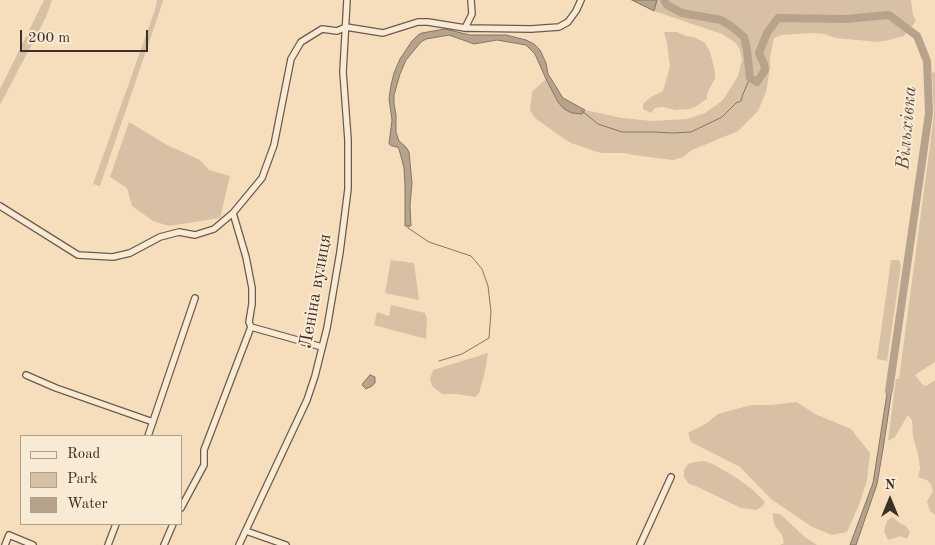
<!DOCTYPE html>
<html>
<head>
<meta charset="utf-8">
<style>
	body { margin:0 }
	#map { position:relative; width:935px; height:545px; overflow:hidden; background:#f6debd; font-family:"Old Standard TT",serif }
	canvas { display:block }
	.legend { position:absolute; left:20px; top:435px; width:162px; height:90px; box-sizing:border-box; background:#f9ead4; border:1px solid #ae9f90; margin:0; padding:6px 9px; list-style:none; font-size:15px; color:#3d2f29 }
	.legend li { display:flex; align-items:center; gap:10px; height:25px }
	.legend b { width:25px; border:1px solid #ae9f90 }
	.north { position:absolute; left:865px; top:475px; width:50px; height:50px; -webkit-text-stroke:4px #f9ead4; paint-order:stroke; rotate:0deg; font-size:14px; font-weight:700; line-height:20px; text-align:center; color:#3d2f29 }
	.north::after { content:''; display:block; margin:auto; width:18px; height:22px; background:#3d2f29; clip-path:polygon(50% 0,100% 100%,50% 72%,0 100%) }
	.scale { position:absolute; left:20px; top:30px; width:128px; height:22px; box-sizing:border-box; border:2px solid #3d2f29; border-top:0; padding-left:6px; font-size:15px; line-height:18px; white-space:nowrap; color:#3d2f29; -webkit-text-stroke:4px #f9ead4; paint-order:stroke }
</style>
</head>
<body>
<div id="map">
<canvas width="935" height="545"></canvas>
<ul class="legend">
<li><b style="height:6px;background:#f9ead4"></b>Road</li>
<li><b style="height:14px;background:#d7c0a4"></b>Park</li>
<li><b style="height:14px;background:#b7a28b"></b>Water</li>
</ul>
<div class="north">N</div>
<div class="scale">200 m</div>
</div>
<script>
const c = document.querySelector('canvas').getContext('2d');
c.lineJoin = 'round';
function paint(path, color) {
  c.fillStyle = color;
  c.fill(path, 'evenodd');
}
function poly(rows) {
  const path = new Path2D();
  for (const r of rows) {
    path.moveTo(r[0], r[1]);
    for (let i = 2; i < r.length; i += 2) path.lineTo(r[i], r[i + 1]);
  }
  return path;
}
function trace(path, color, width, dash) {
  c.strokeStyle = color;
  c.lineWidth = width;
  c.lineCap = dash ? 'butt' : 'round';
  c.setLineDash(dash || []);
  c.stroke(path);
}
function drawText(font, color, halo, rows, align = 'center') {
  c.font = font + ' "Old Standard TT",serif';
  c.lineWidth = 4;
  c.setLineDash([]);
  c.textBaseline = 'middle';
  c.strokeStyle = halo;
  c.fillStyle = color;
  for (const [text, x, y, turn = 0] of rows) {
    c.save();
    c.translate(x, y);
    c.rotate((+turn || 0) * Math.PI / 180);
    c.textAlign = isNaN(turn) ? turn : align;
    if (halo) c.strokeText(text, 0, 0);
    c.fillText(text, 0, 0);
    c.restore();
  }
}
paint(poly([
	[44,0,52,0,46,17,0,105,0,89],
	[157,0,163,0,159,13,100,186,93,184,155,10],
	[631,0,911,0,913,15,916,21,904,36,889,40,878,42,836,38,824,34,812,33,782,35,774,38,770,57,770,68,766,92,758,111,738,131,692,150,683,157,673,160,633,155,625,153,601,153,591,150,571,143,563,138,535,118,530,110,532,92,546,79,553,92,572,113,582,114,585,110,622,118,653,121,687,119,705,113,723,100,738,76,742,60,740,50,736,43,722,34,654,11],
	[664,32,677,32,686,36,694,37,705,43,710,52,713,63,715,72,715,78,707,94,707,99,695,107,689,109,676,110,662,107,655,108,651,113,643,109,643,104,651,97,663,91,670,67,667,43],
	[935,72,935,362,915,375,922,384,926,386,935,380,935,515,930,511,927,501,933,491,931,484,927,480,918,477,920,468,918,454,913,437,912,420,908,415,895,437,888,441,896,379,899,379,934,115,932,73],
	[129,122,167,145,200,160,209,170,230,176,220,218,169,226,153,221,132,206,127,188,110,177],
	[391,260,414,263,419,300,385,293],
	[891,260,899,260,901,266,887,361,877,359],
	[391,305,425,313,427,319,426,339,374,325,377,312,389,316],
	[488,353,484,376,479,393,476,397,456,394,442,394,432,386,430,379,433,370],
	[797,402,815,414,851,429,870,453,867,480,859,505,847,532,832,535,812,527,771,499,740,467,691,442,688,433,707,423,718,414,751,405,771,405],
	[704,461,713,464,737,478,753,490,765,502,763,506,756,510,751,509,741,508,698,487,689,484,684,477,684,470,688,464,695,462],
	[773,513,780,514,806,538,817,545,780,545,784,543,782,535,775,526,773,518],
	[892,517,901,524,906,526,910,532,907,539,901,536,888,540,884,531,887,521]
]), '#d7c0a4');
const water = poly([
	[632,0,657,0,654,11,632,0],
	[445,29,470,35,506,35,526,40,534,44,540,50,546,63,548,74,563,98,585,110,582,114,572,113,564,109,558,102,546,79,535,54,526,45,497,40,474,44,449,35,426,39,421,42,406,60,400,74,394,95,394,104,396,115,396,132,399,141,406,147,409,152,412,183,410,205,411,226,405,226,405,186,404,168,399,149,397,147,392,146,389,144,392,120,389,99,391,85,394,73,400,59,412,41,418,35,422,33,445,29],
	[370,375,375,377,375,383,372,386,366,389,362,385,363,383,370,375],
	[889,381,893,382,883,449,877,484,856,545,850,545,873,483,889,381]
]);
paint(water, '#b7a28b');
trace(water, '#867464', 1);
trace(poly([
	[582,111,598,124,622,132,654,132,673,133,691,132,722,117,736,103,741,101,743,94,750,78],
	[408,226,408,228,429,242,471,256,482,269,488,286,491,312,489,338,462,354,439,361]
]), '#867464', 1);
trace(poly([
	[664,0,667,5,682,13,721,20,731,26,744,37,747,50,750,78,757,82,765,70,764,64,759,53,767,33,778,18,845,19,889,15,917,36,927,61,929,113,889,391]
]), '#b7a28b', 8);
const minor = poly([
	[465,28,472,14,471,0],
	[0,206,78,255,113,257,130,253,160,237,179,232,195,235,214,229,233,213,262,178,274,145,291,59,301,42,322,29,337,31,346,27,383,33,418,22,428,22,465,28,531,29,559,27,568,22,576,11,581,0],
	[251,327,322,347],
	[26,375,56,388,153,422],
	[148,436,195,298],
	[181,508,204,465,204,450,251,327,249,322,252,304,252,288,246,257,233,213],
	[246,531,286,545],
	[5,545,9,535,33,545],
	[108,545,116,524],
	[164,545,173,524],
	[239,545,307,400,315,376,327,328,340,252,348,189,348,140,343,72,347,0],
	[640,545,671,477]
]);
trace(minor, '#6b5b4e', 8);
trace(minor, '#f9ead4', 5.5);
drawText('18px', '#3d2f29', '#f9ead4', [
	["Леніна вулиця",316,291,-80]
]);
drawText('italic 19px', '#5c4c42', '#f9ead4', [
	["Вільхівка",907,128,-85]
]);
</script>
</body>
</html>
